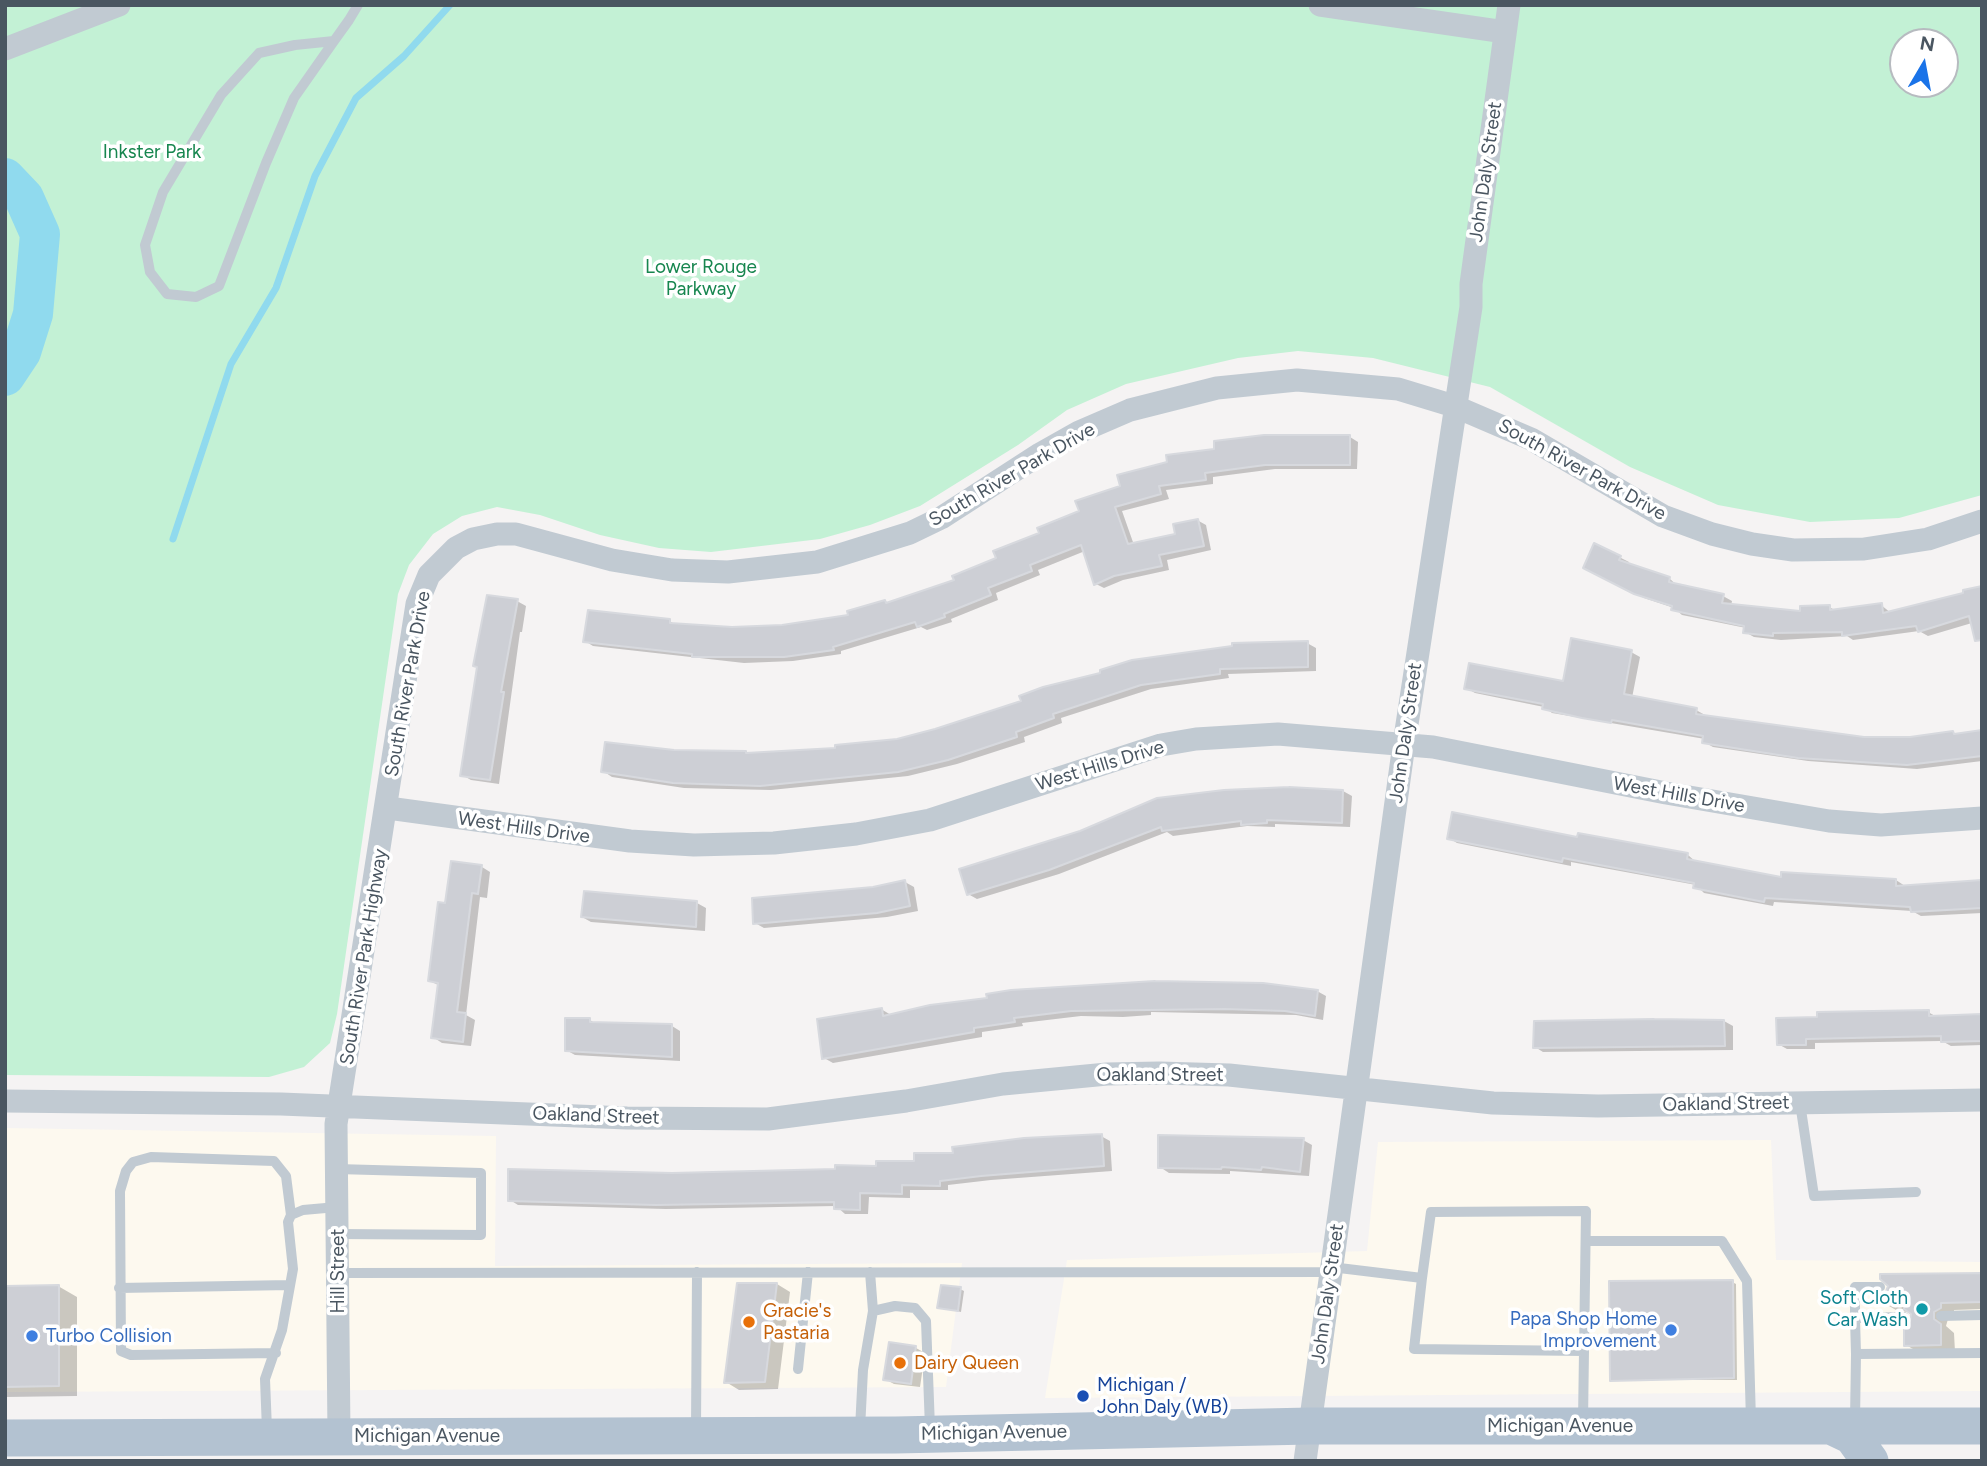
<!DOCTYPE html>
<html>
<head>
<meta charset="utf-8">
<style>
	body { margin:0 }
	#map { position:relative; width:1987px; height:1466px; overflow:hidden; background:#f5f3f3; font-family:Figtree,sans-serif }
	canvas { display:block }
	.frame { position:absolute; inset:0; border:7px solid #4a5661; pointer-events:none }
	.north { position:absolute; left:1889px; top:28px; width:70px; height:70px; box-sizing:border-box; background:#fff; border:2px solid #b7bbc0; border-radius:50%; rotate:10deg; font-size:19px; font-weight:700; line-height:28px; text-align:center; color:#4a5661 }
	.north::after { content:''; display:block; margin:auto; width:24px; height:32px; background:#1a73e8; clip-path:polygon(50% 0,100% 100%,50% 72%,0 100%) }
</style>
</head>
<body>
<div id="map">
<canvas width="1987" height="1466"></canvas>
<div class="frame"></div>
<div class="north">N</div>
</div>
<script>
const c = document.querySelector('canvas').getContext('2d');
c.lineJoin = 'round';
function paint(path, color) {
  c.fillStyle = color;
  c.fill(path, 'evenodd');
}
function poly(rows) {
  const path = new Path2D();
  for (const r of rows) {
    path.moveTo(r[0], r[1]);
    for (let i = 2; i < r.length; i += 2) path.lineTo(r[i], r[i + 1]);
  }
  return path;
}
function trace(path, color, width, dash) {
  c.strokeStyle = color;
  c.lineWidth = width;
  c.lineCap = dash ? 'butt' : 'round';
  c.setLineDash(dash || []);
  c.stroke(path);
}
function drawText(font, color, halo, rows, align = 'center') {
  c.font = font + ' Figtree,sans-serif';
  c.lineWidth = 7;
  c.setLineDash([]);
  c.textBaseline = 'middle';
  c.strokeStyle = halo;
  c.fillStyle = color;
  for (const [text, x, y, turn = 0] of rows) {
    c.save();
    c.translate(x, y);
    c.rotate((+turn || 0) * Math.PI / 180);
    c.textAlign = isNaN(turn) ? turn : align;
    if (halo) c.strokeText(text, 0, 0);
    c.fillText(text, 0, 0);
    c.restore();
  }
}
paint(poly([
	[5,1128,496,1136,495,1266,962,1263,946,1387,5,1392],
	[1771,1140,1776,1260,1982,1262,1982,1391,1045,1398,1067,1260,1367,1251,1378,1142]
]), '#fdf9ef');
paint(poly([
	[5,5,1982,5,1982,495,1899,518,1810,522,1718,505,1630,467,1490,387,1373,358,1298,351,1238,358,1126,384,1067,410,1018,445,920,506,870,525,820,539,711,552,659,548,600,535,540,515,497,507,462,516,433,534,409,565,398,594,337,1014,330,1043,304,1067,269,1077,5,1075],
	[1903,42,1945,42,1945,84,1903,84]
]), '#c3f1d5');
paint(poly([
	[1350,437,1358,442,1357,469,1275,469,1213,477,1213,484,1166,490,1169,499,1122,511,1134,545,1177,536,1197,520,1206,525,1211,550,1167,560,1169,570,1123,580,1104,588,1096,584,1085,551,1038,570,1040,575,996,593,998,600,951,619,952,622,927,630,921,627,841,651,841,654,793,661,744,663,593,646,585,641,669,621,677,625,732,629,782,627,851,616,885,602,889,604,956,581,1081,512,1077,502],
	[1595,545,1629,562,1628,565,1670,579,1678,586,1723,596,1732,601,1731,606,1802,613,1829,607,1837,611,1881,605,1891,613,1982,588,1982,620,1928,636,1919,631,1853,640,1847,636,1781,640,1754,637,1745,632,1746,628,1682,615,1674,608,1644,598,1594,572],
	[517,601,526,606,522,632,520,632,499,784,471,780,462,775],
	[1307,643,1316,648,1316,671,1228,674,1229,678,1151,689,1061,718,1062,723,1024,737,1025,742,957,764,908,776,771,790,684,788,612,777,603,771,674,752,749,755,837,749,897,740],
	[1631,652,1640,657,1632,698,1696,710,1705,715,1704,718,1864,739,1910,739,1982,732,1982,761,1917,769,1808,761,1713,747,1704,742,1705,739,1552,713,1544,707,1475,693,1466,688,1564,683],
	[1343,791,1352,796,1350,827,1275,824,1275,827,1247,826,1173,836,1167,832,1059,874,977,899,968,894,1081,833],
	[1449,838,1579,839,1688,855,1696,862,1782,879,1896,880,1905,886,1982,882,1982,913,1921,916,1912,911,1774,902,1773,906,1704,893,1696,885,1571,862,1571,866,1457,843],
	[482,867,490,872,487,898,480,897,466,1015,475,1020,471,1046,442,1043,433,1037,440,986,430,981,446,905],
	[905,882,914,887,918,911,887,917,764,928,755,923],
	[697,903,706,908,705,931,591,922,582,917],
	[1317,991,1326,996,1323,1020,1296,1015,1151,1012,1151,1015,1123,1017,1081,1016,1022,1023,1023,1026,982,1032,982,1037,833,1063,824,1058,881,1009,891,1015],
	[1928,1012,1937,1017,1982,1016,1982,1045,1951,1046,1942,1041,1815,1043,1815,1049,1787,1049,1778,1044],
	[590,1020,596,1024,672,1026,680,1031,680,1061,575,1055,566,1050],
	[1724,1021,1733,1026,1733,1050,1543,1052,1535,1047],
	[1101,1136,1110,1141,1112,1171,991,1180,948,1185,948,1190,910,1190,910,1198,869,1197,868,1214,845,1214,836,1206,666,1209,518,1205,510,1200,672,1175,878,1168],
	[1303,1140,1312,1145,1309,1176,1230,1171,1230,1174,1169,1173,1160,1167],
	[1982,1275,1982,1309,1954,1310,1954,1316,1948,1319,1946,1326,1954,1333,1955,1352,1920,1353,1906,1345,1913,1313,1896,1310,1882,1302],
	[1732,1282,1736,1284,1737,1380,1612,1380],
	[777,1284,790,1292,778,1389,739,1390,726,1382],
	[58,1286,77,1297,77,1396,5,1397,5,1287],
	[960,1289,964,1291,961,1312,939,1307],
	[916,1348,925,1353,920,1387,894,1384,885,1379]
]), '#0003');
trace(poly([
	[173,539,231,364,276,288,315,176,356,98,404,56,450,5]
]), '#90daee', 7);
trace(poly([
	[5,178,24,198,40,234,33,314,21,352,5,376]
]), '#90daee', 40);
const building = poly([
	[1264,435,1350,435,1350,465,1265,465,1205,473,1206,480,1159,486,1161,494,1115,507,1128,544,1175,534,1173,524,1198,519,1204,546,1159,555,1162,566,1114,576,1094,585,1081,545,1030,565,1032,571,988,588,991,595,944,614,945,617,917,627,915,622,833,647,834,650,784,657,692,657,692,654,583,642,588,610,670,619,670,623,732,627,782,625,848,615,847,611,885,600,886,603,954,580,952,576,996,558,993,551,1039,533,1037,528,1079,511,1075,501,1120,486,1117,475,1167,462,1166,455,1214,449,1214,441,1264,435],
	[1594,543,1621,556,1619,560,1670,577,1669,582,1724,594,1722,603,1800,611,1800,606,1830,605,1830,610,1882,603,1883,613,1963,593,1963,590,1982,586,1982,640,1975,641,1969,616,1918,632,1916,626,1842,636,1842,632,1773,633,1773,636,1743,633,1744,626,1671,610,1672,606,1634,594,1583,568,1594,543],
	[487,595,518,599,501,692,504,692,490,780,460,776,477,667,473,666,487,595],
	[1571,638,1632,650,1624,694,1697,708,1696,714,1864,737,1910,737,1953,731,1954,734,1982,730,1982,756,1907,765,1798,758,1702,743,1703,736,1612,720,1611,723,1582,718,1542,709,1543,704,1464,689,1469,663,1563,681,1571,638],
	[1308,641,1308,667,1220,669,1220,674,1141,685,1053,714,1054,718,1016,732,1017,737,948,760,898,772,760,786,673,783,601,772,605,742,674,750,746,751,746,753,835,748,835,745,897,739,935,729,1021,701,1019,696,1043,687,1100,673,1100,670,1132,660,1232,646,1232,643,1308,641],
	[1289,787,1343,790,1342,823,1267,820,1267,823,1241,825,1241,821,1162,831,1161,827,1049,870,967,895,959,869,1080,831,1157,798,1224,790,1289,787],
	[1452,812,1577,837,1578,833,1688,853,1687,859,1781,877,1781,872,1896,879,1896,886,1982,880,1982,908,1911,912,1910,907,1765,898,1764,902,1693,888,1694,883,1563,858,1562,862,1447,839,1452,812],
	[451,861,482,865,478,894,472,893,457,1012,466,1013,463,1042,431,1038,438,983,428,981,438,902,445,903,451,861],
	[905,880,910,906,877,913,753,924,752,898,873,887,905,880],
	[584,891,697,901,696,927,581,917,584,891],
	[1155,981,1263,983,1318,990,1315,1016,1285,1011,1225,1009,1071,1011,1014,1018,1015,1022,974,1028,974,1032,822,1059,817,1019,882,1008,883,1016,930,1005,987,998,986,994,1011,990,1155,981],
	[1929,1010,1929,1016,1982,1014,1982,1041,1941,1042,1941,1036,1806,1039,1806,1045,1777,1045,1776,1018,1817,1017,1817,1012,1929,1010],
	[565,1018,590,1018,590,1022,672,1024,672,1057,565,1051,565,1018],
	[1654,1019,1724,1020,1725,1046,1533,1048,1534,1021,1654,1019],
	[1102,1134,1104,1166,981,1176,940,1181,940,1186,902,1185,902,1194,860,1193,860,1210,834,1209,834,1202,656,1205,508,1201,508,1169,672,1173,835,1169,835,1165,876,1166,876,1161,914,1161,914,1153,953,1153,952,1147,1024,1138,1102,1134],
	[1158,1135,1304,1138,1300,1172,1262,1167,1261,1170,1222,1167,1221,1169,1158,1168,1158,1135],
	[1982,1273,1982,1302,1941,1303,1941,1308,1934,1312,1934,1319,1941,1324,1941,1345,1904,1346,1904,1325,1910,1321,1911,1314,1904,1309,1904,1303,1880,1303,1880,1295,1886,1291,1888,1286,1880,1279,1880,1274,1982,1273],
	[1733,1280,1734,1378,1610,1381,1609,1281,1733,1280],
	[737,1283,777,1283,765,1382,724,1383,737,1283],
	[59,1285,59,1386,5,1387,5,1286,59,1285],
	[941,1285,961,1287,958,1311,937,1308,941,1285],
	[889,1342,916,1346,911,1384,883,1380,889,1342]
]);
paint(building, '#cdcfd5');
trace(building, '#d7d9de', 2);
trace(poly([
	[334,41,295,45,259,53,221,95,163,192,145,245,150,272,167,294,196,297,219,286,266,163,294,98,334,41,349,20,358,5],
	[1800,1103,1814,1196,1916,1192],
	[337,1169,481,1173,481,1235,337,1234],
	[1586,1241,1722,1241,1747,1281,1751,1421],
	[1331,1267,1422,1278,1431,1212,1586,1211,1584,1351,1414,1349,1422,1278],
	[338,1273,1331,1272],
	[119,1288,290,1285],
	[873,1311,895,1306,915,1308,926,1321,930,1428],
	[1941,1316,1982,1315],
	[1855,1318,1855,1287,1880,1287],
	[276,1353,131,1355,121,1351,120,1191,126,1171,133,1162,151,1157,274,1161,286,1176,291,1215],
	[1856,1354,1855,1318,1904,1317],
	[798,1369,808,1272],
	[1583,1421,1584,1351],
	[1855,1421,1856,1354,1982,1353],
	[696,1429,697,1272],
	[860,1429,863,1370,873,1311,870,1272],
	[267,1430,265,1379,282,1330,293,1269,288,1222,291,1215,303,1210,337,1207]
]), '#c1cad2', 10);
trace(poly([
	[1320,5,1505,32],
	[5,49,119,5],
	[388,808,630,841,694,845,774,843,856,834,930,820,1161,745,1196,739,1278,734,1433,747,1666,793,1829,821,1881,825,1982,818],
	[5,1101,281,1104,627,1118,768,1119,906,1101,1003,1084,1107,1074,1159,1073,1229,1075,1493,1103,1598,1106,1982,1100],
	[339,1436,336,1124,417,604,429,575,456,548,473,539,497,534,516,534,612,560,672,570,728,572,817,562,910,533,941,518,1040,454,1079,432,1130,410,1217,388,1297,380,1398,389,1454,406,1531,439,1663,516,1712,534,1752,544,1793,550,1864,549,1928,539,1982,521],
	[1305,1461,1404,744,1471,307,1471,284,1509,5]
]), '#c1cad2', 23);
trace(poly([
	[1831,1426,1852,1436,1870,1461],
	[5,1438,896,1435,1310,1426,1982,1426]
]), '#b3c2d1', 37);
for (const [x, y, r, color] of [
	[1922,1309,7,"#0f9aa8"],
	[749,1322,7,"#e8710a"],
	[1671,1330,7,"#3f7fe0"],
	[32,1336,7,"#3f7fe0"],
	[900,1363,7,"#e8710a"],
	[1083,1396,7,"#1a4fb4"]
]) {
  const dot = new Path2D();
  dot.arc(x, y, r, 0, 2 * Math.PI);
  c.fillStyle = color;
  c.fill(dot);
  trace(dot, '#fff', 2.5);
}
drawText('19px', '#17864f', '#fff', [
	["Inkster Park",152,152],
	["Lower Rouge",701,267],
	["Parkway",701,289]
]);
drawText('19px', '#4a5661', '#fff', [
	["John Daly Street",1486,172,-82],
	["South River Park Drive",1582,470,29],
	["South River Park Drive",1012,475,-30],
	["South River Park Drive",408,684,-80],
	["John Daly Street",1406,733,-82],
	["West Hills Drive",1100,766,-17],
	["West Hills Drive",1679,795,10],
	["West Hills Drive",524,828,8],
	["South River Park Highway",364,957,-81],
	["Oakland Street",1160,1075],
	["Oakland Street",1726,1104,-1],
	["Oakland Street",596,1116,2],
	["Hill Street",338,1271,-90],
	["John Daly Street",1328,1294,-82],
	["Michigan Avenue",1560,1426],
	["Michigan Avenue",994,1433,-1],
	["Michigan Avenue",427,1436]
]);
drawText('19px', '#0d838f', '#fff', [
	["Soft Cloth",1908,1298],
	["Car Wash",1908,1320]
], 'right');
drawText('19px', '#c56008', '#fff', [
	["Gracie's",763,1311],
	["Pastaria",763,1333],
	["Dairy Queen",914,1363]
], 'left');
drawText('19px', '#366cbe', '#fff', [
	["Papa Shop Home",1657,1319],
	["Improvement",1657,1341],
	["Turbo Collision",46,1336,"left"]
], 'right');
drawText('19px', '#164399', '#fff', [
	["Michigan /",1097,1385],
	["John Daly (WB)",1097,1407]
], 'left');
</script>
</body>
</html>
